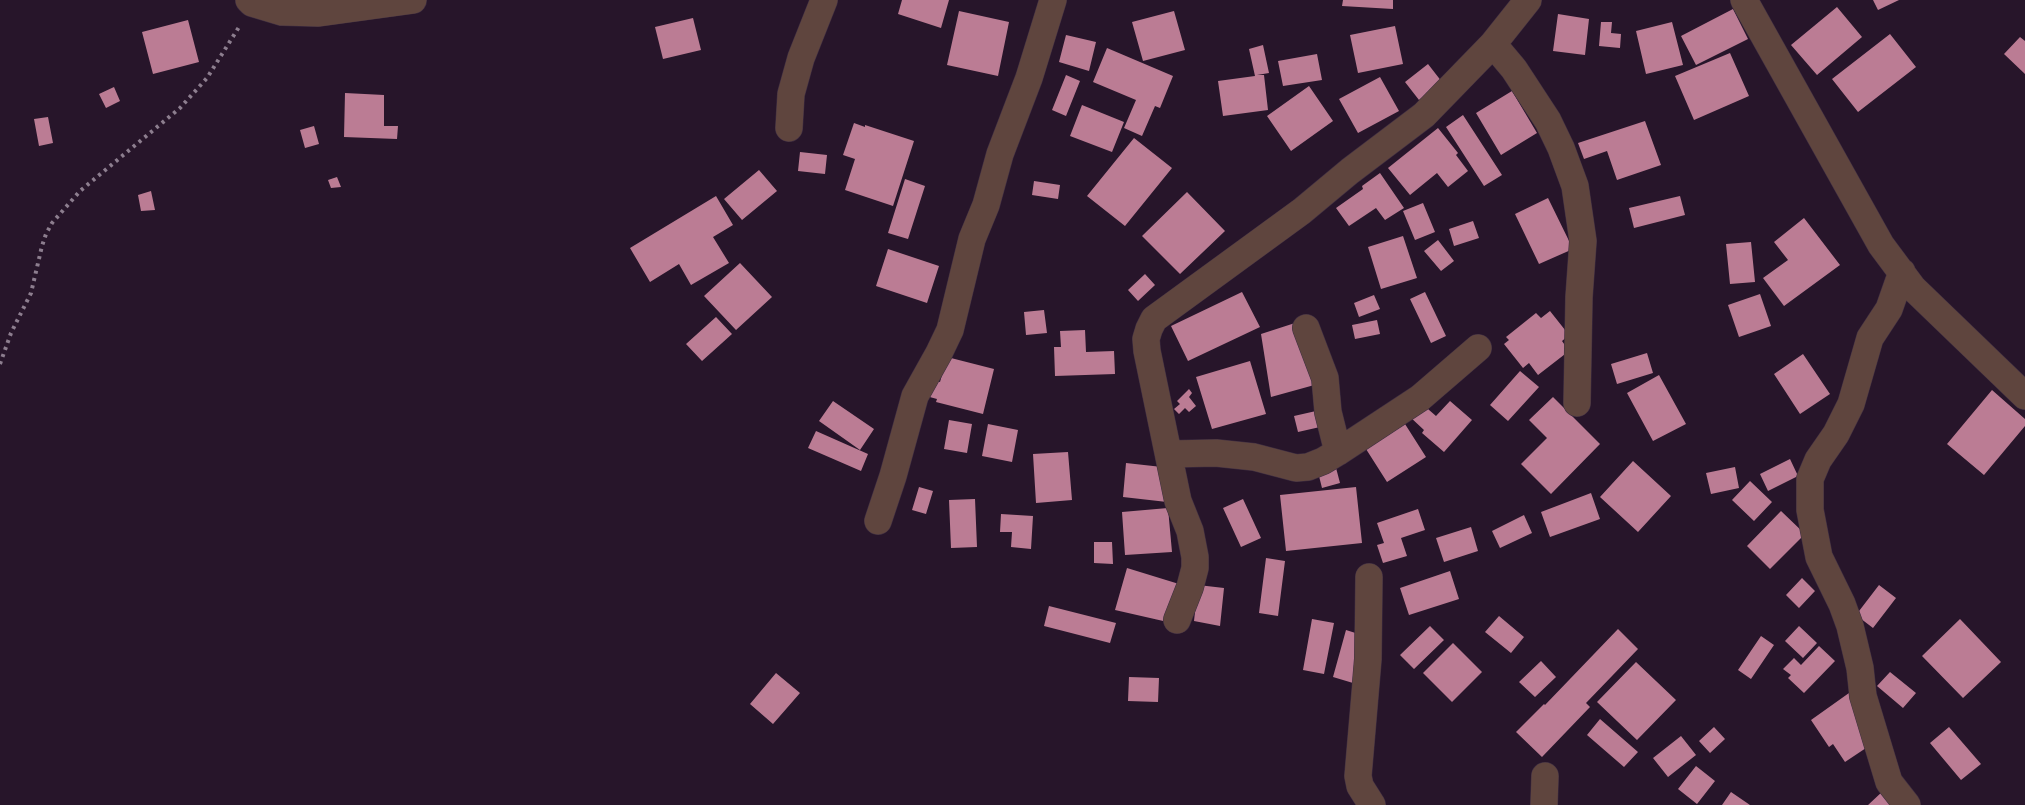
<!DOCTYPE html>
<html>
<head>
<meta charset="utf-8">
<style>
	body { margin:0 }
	canvas { display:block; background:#27152a }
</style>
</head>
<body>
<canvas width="2025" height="805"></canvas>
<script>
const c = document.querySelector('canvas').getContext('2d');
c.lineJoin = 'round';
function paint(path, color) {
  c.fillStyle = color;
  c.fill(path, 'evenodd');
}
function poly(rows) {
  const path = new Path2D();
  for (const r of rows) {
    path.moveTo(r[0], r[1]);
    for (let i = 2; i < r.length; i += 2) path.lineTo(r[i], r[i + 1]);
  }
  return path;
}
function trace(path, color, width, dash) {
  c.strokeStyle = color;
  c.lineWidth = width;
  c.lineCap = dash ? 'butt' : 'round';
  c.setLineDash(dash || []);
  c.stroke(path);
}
paint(poly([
	[902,0,949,0,941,28,898,14],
	[1343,0,1393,0,1393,9,1342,6],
	[1873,0,1899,0,1878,10],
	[1837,7,1862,37,1817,75,1791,45],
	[1733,9,1748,39,1696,65,1681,36],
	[959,11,1009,22,998,76,947,65],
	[1174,11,1185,50,1143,61,1132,22],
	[1558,14,1589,19,1585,55,1553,51],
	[693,18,701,50,663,59,655,27],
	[188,20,199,62,153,74,142,32],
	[1601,22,1612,22,1611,33,1621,34,1620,48,1599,46],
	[1672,22,1683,65,1646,74,1636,31],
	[1395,26,1403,64,1358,73,1350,35],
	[1890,34,1916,67,1858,112,1832,79],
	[1066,35,1096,42,1089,71,1059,62],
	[2020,37,2025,41,2025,74,2004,54],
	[1263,45,1269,73,1257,75,1264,75,1268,110,1223,116,1218,81,1255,76,1249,49],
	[1107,48,1173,76,1160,108,1155,106,1142,136,1124,128,1136,100,1093,82],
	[1730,53,1749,96,1694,120,1675,76],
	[1317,54,1322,80,1283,86,1278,61],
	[1428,64,1442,82,1419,100,1405,82],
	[1066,75,1080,81,1066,116,1052,110],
	[1380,77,1399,111,1358,133,1339,99],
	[1309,86,1333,121,1291,151,1267,116],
	[114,87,120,101,106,108,99,94],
	[1512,91,1537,133,1501,155,1476,113],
	[345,93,384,95,384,126,398,126,397,139,344,137],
	[1082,105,1124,122,1112,152,1070,136],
	[1463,115,1502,175,1484,186,1446,127],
	[48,117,53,143,39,146,34,119],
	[1645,121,1661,165,1617,180,1607,151,1584,159,1578,143],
	[854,123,865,127,865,125,914,141,893,206,845,190,855,159,843,155],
	[314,126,319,144,305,148,300,130],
	[1438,128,1458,153,1456,155,1468,171,1448,187,1437,173,1410,195,1388,168],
	[1134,138,1172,168,1125,226,1087,196],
	[800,152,827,155,825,174,798,171],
	[759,170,777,191,742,220,724,199],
	[1380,173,1404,208,1385,220,1376,208,1349,226,1336,208,1363,189,1362,186],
	[337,177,341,187,331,188,328,180],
	[905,179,925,186,908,239,888,233],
	[1034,181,1060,185,1058,199,1032,195],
	[151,191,155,210,141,211,138,195],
	[1187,192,1225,231,1180,274,1142,236],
	[716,196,733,225,713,237,729,263,691,285,679,264,650,282,630,248],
	[1680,196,1685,215,1634,228,1629,208],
	[1548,198,1573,249,1539,264,1515,214],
	[1423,203,1435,232,1415,240,1403,211],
	[1804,218,1840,265,1784,306,1763,278,1788,260,1774,242],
	[1473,221,1479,238,1454,246,1449,229],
	[1403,236,1417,278,1381,289,1368,247],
	[1438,240,1454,261,1441,271,1424,251],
	[1751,242,1755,282,1730,284,1726,244],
	[888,249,939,266,927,303,876,286],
	[740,263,772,297,736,330,704,296],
	[1145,274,1155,285,1138,301,1128,290],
	[1242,292,1260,327,1188,361,1171,326],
	[1425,292,1446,336,1431,343,1410,299],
	[1760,294,1771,326,1739,337,1728,305],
	[1374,295,1380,309,1359,317,1354,303],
	[1044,310,1047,333,1026,335,1024,312],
	[1550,311,1569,335,1562,341,1569,351,1538,375,1529,363,1523,368,1504,344,1509,340,1506,337,1536,313,1541,318],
	[716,317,732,334,702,361,686,344],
	[1377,320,1380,334,1355,339,1352,325],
	[1295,323,1318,384,1271,397,1261,334],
	[1085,330,1086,352,1114,351,1115,374,1055,376,1054,347,1061,347,1060,331],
	[1647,353,1653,373,1617,384,1611,364],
	[1803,354,1830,394,1800,414,1774,374],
	[947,357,994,369,983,414,936,402,937,399,926,396,929,379,940,382],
	[1250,361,1266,414,1212,429,1196,377],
	[1520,371,1539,387,1508,421,1490,405],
	[1659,375,1686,424,1653,441,1627,393],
	[1189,389,1192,393,1189,397,1196,406,1189,412,1185,408,1179,414,1174,409,1180,404,1177,401],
	[1992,390,2025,419,2025,426,1984,475,1947,444],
	[1553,397,1600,444,1551,494,1521,464,1547,438,1529,420],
	[833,401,874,429,860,450,819,421],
	[1450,401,1472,420,1444,452,1422,433,1424,430,1409,416,1421,403,1436,416],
	[1316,411,1320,427,1298,432,1294,416],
	[949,420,972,424,967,453,944,449],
	[988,424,1018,430,1012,462,982,456],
	[1405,424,1426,457,1387,482,1366,449],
	[816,431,868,454,861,471,808,448],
	[1068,452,1072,500,1036,503,1033,454],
	[1790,459,1798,476,1768,491,1760,474],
	[1633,461,1671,496,1638,532,1600,497],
	[1126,463,1171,468,1167,502,1123,497],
	[1335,464,1340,483,1322,488,1317,468],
	[1735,467,1739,488,1711,494,1706,473],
	[1750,481,1772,502,1754,521,1732,500],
	[919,487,933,491,926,514,912,510],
	[1356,487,1362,543,1286,551,1280,495],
	[1591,493,1600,519,1550,537,1541,512],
	[975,499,977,547,951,548,949,500],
	[1243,499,1261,538,1241,547,1223,508],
	[1168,508,1172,552,1125,555,1122,512],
	[1418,509,1425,530,1401,538,1407,556,1383,563,1377,545,1384,543,1377,523],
	[1781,511,1805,534,1770,569,1747,546],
	[1001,514,1033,516,1031,549,1011,547,1012,532,1000,532],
	[1524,515,1532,533,1500,548,1492,531],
	[1471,527,1478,551,1444,562,1436,538],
	[1094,542,1112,542,1113,564,1094,563],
	[1266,558,1285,561,1278,616,1259,613],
	[1127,568,1179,584,1172,623,1115,610],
	[1450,571,1459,599,1409,615,1400,588],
	[1802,578,1815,591,1799,608,1786,595],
	[1198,585,1224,588,1220,626,1194,621],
	[1879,585,1896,598,1873,628,1856,615],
	[1049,606,1116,623,1110,643,1044,626],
	[1499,616,1524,637,1511,653,1485,632],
	[1312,619,1334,623,1324,674,1303,670],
	[1960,619,2001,662,1963,698,1922,656],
	[1430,626,1444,640,1414,669,1400,655],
	[1799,626,1817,643,1803,658,1785,641],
	[1618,629,1638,649,1586,703,1590,707,1542,757,1516,732,1544,704,1545,705],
	[1346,630,1365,636,1353,683,1333,677],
	[1761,636,1774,645,1751,679,1738,670],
	[1453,643,1482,672,1452,702,1423,673],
	[1819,646,1835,661,1804,693,1788,678,1791,675,1783,669,1794,658,1801,665],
	[1541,661,1556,677,1535,697,1519,682],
	[1636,662,1676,700,1637,740,1597,702],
	[1890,672,1916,693,1903,708,1877,686],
	[776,673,800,693,773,724,750,704],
	[1129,677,1159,678,1158,702,1128,701],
	[1849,693,1872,744,1845,762,1833,744,1829,747,1811,720],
	[1600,719,1638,752,1624,767,1587,735],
	[1714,727,1725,739,1710,753,1699,741],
	[1949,727,1981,764,1961,780,1930,743],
	[1681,736,1696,755,1668,777,1653,758],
	[1696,766,1715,781,1697,804,1678,789],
	[1883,791,1896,805,1868,805],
	[1731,792,1750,805,1722,805]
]), '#bb7c94');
const street = poly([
	[249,0,252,3,282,12,318,13,413,0],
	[1744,0,1881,245,1913,288,2025,396],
	[1493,44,1514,69,1548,121,1561,148,1575,186,1583,241,1579,297,1577,403],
	[789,128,791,94,801,58,824,0],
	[1902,272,1889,309,1870,338,1851,404,1836,434,1818,460,1810,479,1810,510,1819,557,1842,604,1850,626,1860,668,1863,696,1889,782,1907,805],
	[1306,328,1325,378,1328,412,1338,452],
	[1169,454,1216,453,1254,457,1296,468,1308,467,1323,461,1338,452,1420,398,1478,348],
	[878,521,893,476,915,396,939,353,950,330,972,239,986,205,1000,154,1029,78,1053,0],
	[1369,577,1368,659,1358,776,1360,786,1372,805],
	[1177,620,1190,587,1195,568,1195,557,1190,531,1178,501,1147,351,1146,339,1149,329,1154,319,1302,211,1350,171,1424,115,1493,44,1528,0],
	[1544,805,1545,776]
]);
trace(street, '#402f43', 28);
trace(poly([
	[0,364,11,333,31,293,42,246,46,234,52,223,80,191,180,108,207,78,239,27]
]), '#8d7e8f', 4, [3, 4.5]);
trace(street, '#5f453e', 27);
</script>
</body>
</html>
